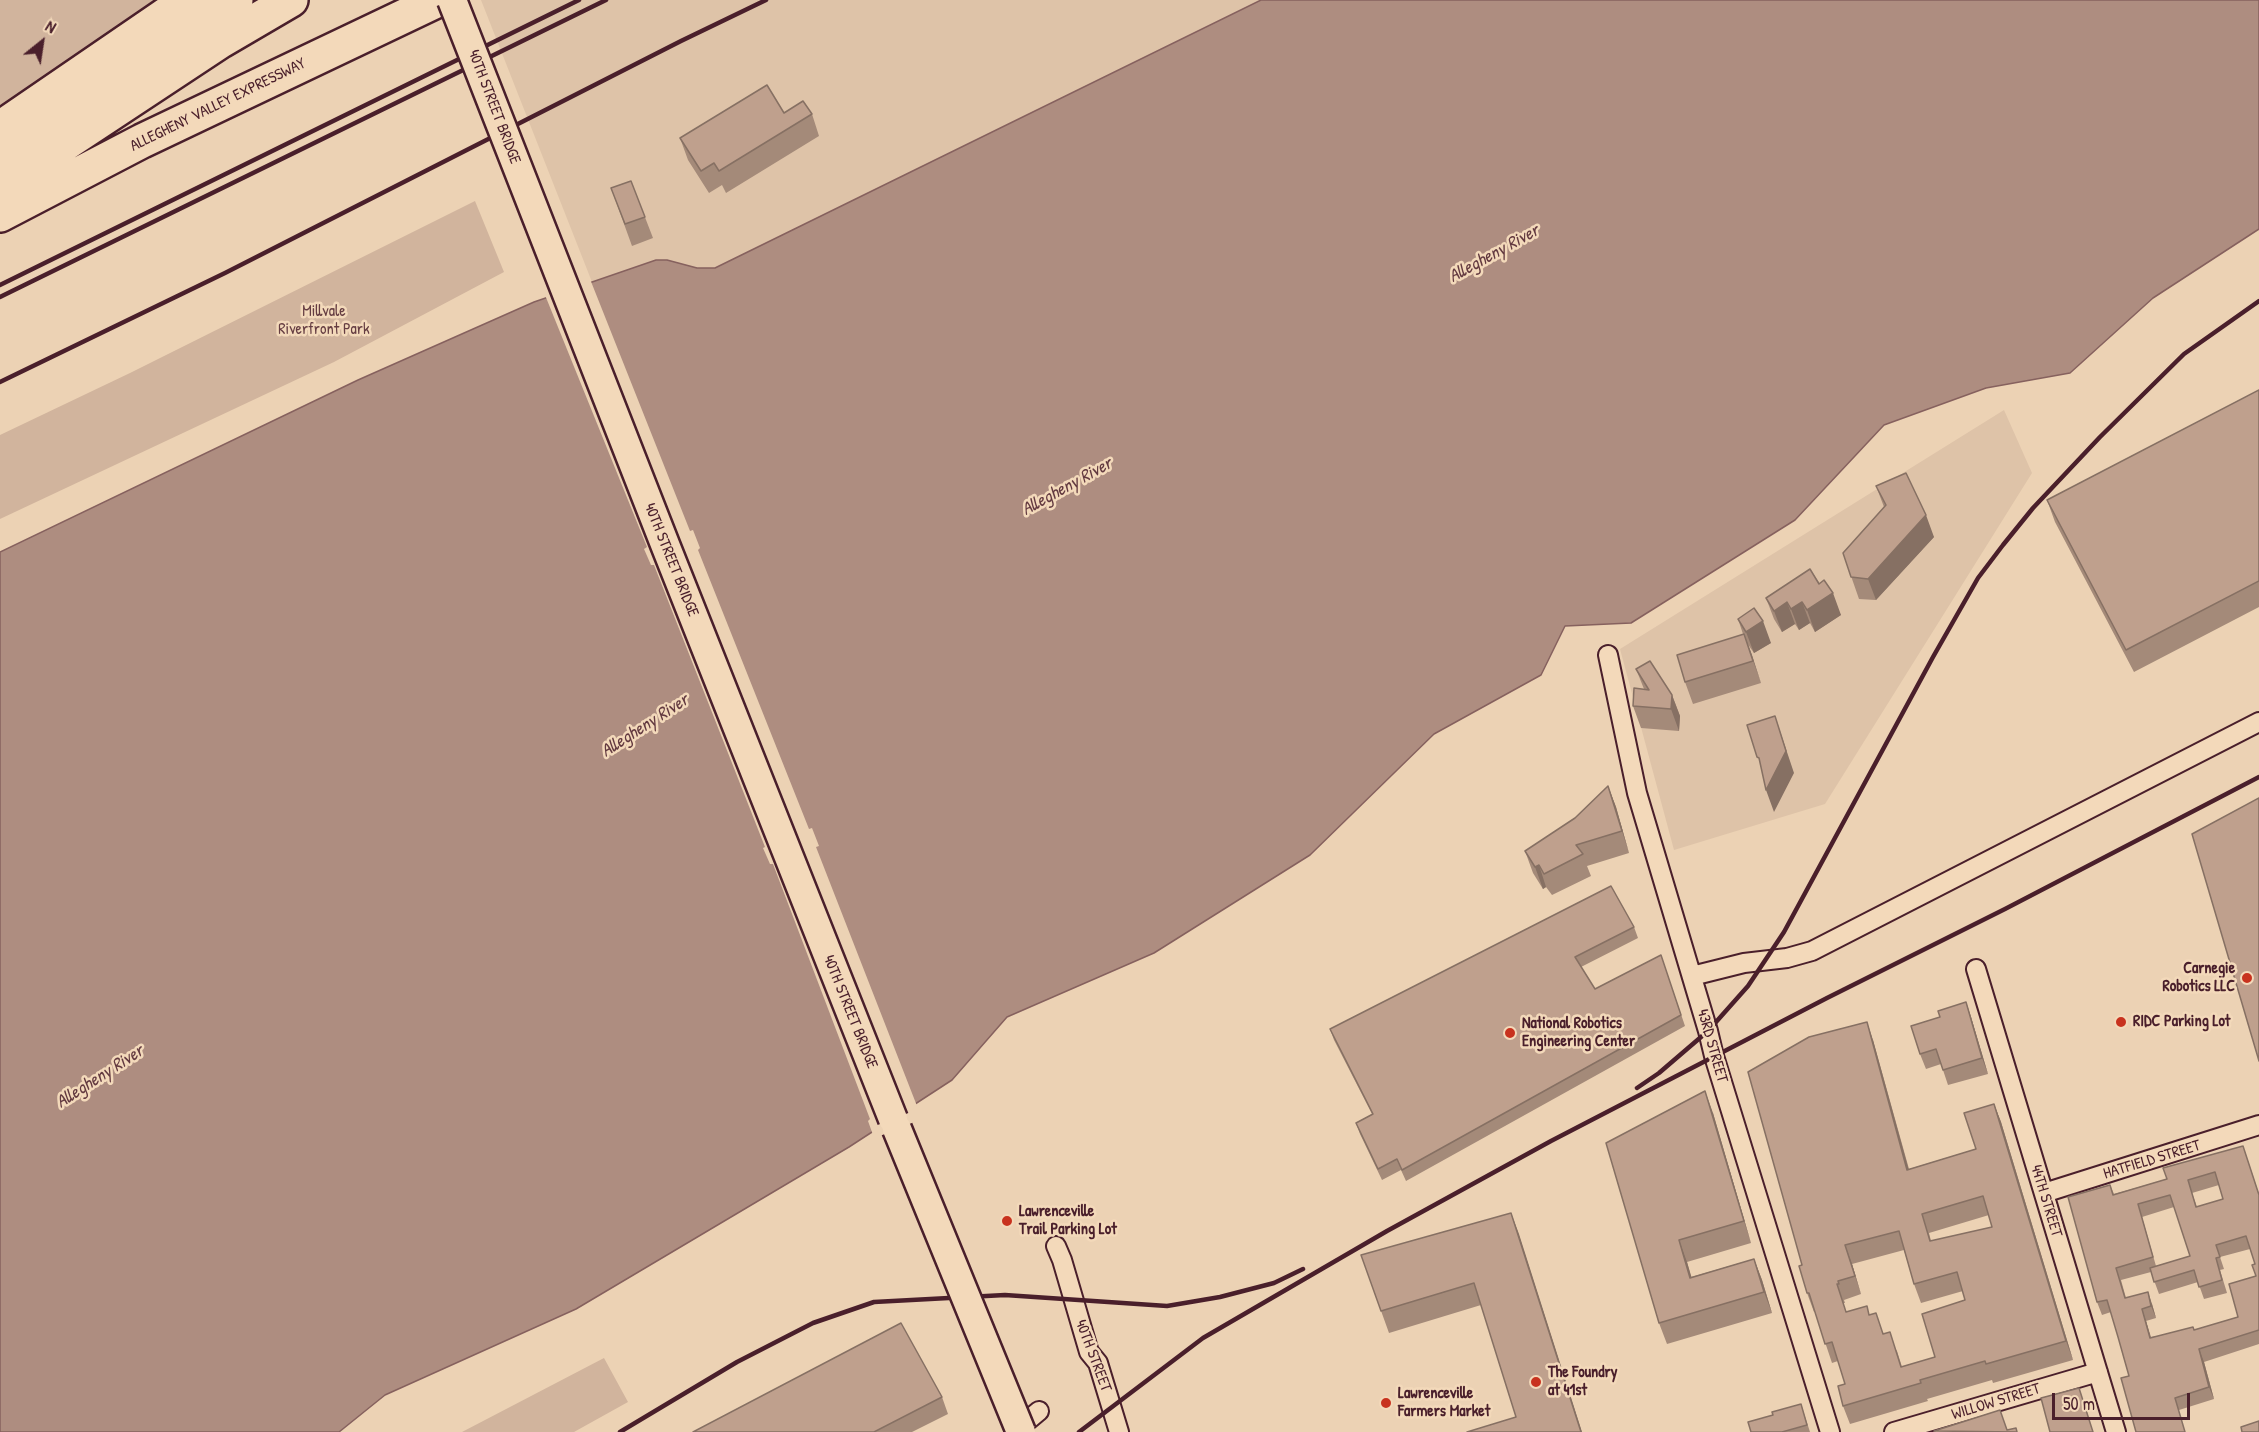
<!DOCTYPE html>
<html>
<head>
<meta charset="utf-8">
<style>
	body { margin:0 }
	#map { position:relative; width:2259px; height:1432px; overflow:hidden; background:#ecd2b4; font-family:"Patrick Hand",sans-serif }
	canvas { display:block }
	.north { position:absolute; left:12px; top:12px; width:60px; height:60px; -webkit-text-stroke:4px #f3d9ba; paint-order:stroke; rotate:30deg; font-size:16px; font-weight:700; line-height:24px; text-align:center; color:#4a1f2b }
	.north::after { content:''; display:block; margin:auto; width:21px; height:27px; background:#4a1f2b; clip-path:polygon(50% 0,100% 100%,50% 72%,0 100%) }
	.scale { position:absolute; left:2052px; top:1393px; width:138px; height:27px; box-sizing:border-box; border:3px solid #4a1f2b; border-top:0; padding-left:8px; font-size:18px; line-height:21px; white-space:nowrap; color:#4a1f2b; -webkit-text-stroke:4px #f3d9ba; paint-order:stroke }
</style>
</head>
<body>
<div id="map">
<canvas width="2259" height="1432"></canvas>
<div class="north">N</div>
<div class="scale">50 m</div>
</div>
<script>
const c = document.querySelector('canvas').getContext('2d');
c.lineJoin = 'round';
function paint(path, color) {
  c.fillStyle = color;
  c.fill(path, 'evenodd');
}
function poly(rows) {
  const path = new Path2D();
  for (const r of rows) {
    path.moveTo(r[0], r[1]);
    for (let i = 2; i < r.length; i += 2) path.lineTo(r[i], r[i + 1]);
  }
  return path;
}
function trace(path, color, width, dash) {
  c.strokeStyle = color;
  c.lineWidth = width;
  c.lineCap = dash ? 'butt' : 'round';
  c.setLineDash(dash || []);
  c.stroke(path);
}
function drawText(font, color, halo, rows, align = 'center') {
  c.font = font + ' "Patrick Hand",sans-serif';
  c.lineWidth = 5;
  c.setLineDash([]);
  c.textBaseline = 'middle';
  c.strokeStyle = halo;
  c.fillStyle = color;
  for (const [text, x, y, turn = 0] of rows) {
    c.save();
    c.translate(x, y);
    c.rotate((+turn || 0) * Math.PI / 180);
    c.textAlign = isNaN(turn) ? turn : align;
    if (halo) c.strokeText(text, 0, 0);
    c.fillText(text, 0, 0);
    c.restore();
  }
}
paint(poly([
	[481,0,1261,0,715,268,697,268,667,260,624,271,592,282],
	[2004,410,2032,473,1825,804,1674,850,1620,649]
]), '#dec3a8');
paint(poly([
	[0,0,166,0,0,110],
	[475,201,504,272,334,362,0,519,0,435,130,373],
	[604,1358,628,1402,574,1432,462,1432]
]), '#d1b49d');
const water = poly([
	[1261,0,2259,0,2259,229,2153,298,2070,373,1986,388,1884,425,1795,520,1631,623,1565,626,1541,675,1434,734,1310,855,1154,953,1007,1017,952,1080,849,1147,576,1309,385,1395,339,1432,0,1432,0,552,358,380,534,302,656,260,667,260,697,268,715,268,1261,0]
]);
paint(water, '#ae8d80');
trace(water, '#86615e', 1.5);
paint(poly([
	[590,279,690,531,693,530,700,548,698,550,809,829,812,828,819,846,816,847,917,1106,873,1135,868,1121,870,1119,773,864,770,864,763,848,765,847,654,565,651,565,644,549,647,547,545,295]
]), '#ecd2b4');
const minor = poly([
	[1608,655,1637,793,1708,1031,1714,1056,1830,1432],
	[1976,969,2116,1432],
	[1692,976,1744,963,1787,958,1812,951,2259,722],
	[2044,1193,2259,1125],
	[1056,1246,1062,1260,1089,1352,1098,1363,1119,1432],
	[1014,1432,1039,1411],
	[1894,1432,2098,1372]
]);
const motorway = poly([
	[0,128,187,0],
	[0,154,35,134,188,28,236,0],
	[0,187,221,41,291,0],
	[0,215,142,141,438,0]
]);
trace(minor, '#4a1f2b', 22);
trace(motorway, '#4a1f2b', 38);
trace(minor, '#f3d9ba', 18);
trace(motorway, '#f3d9ba', 33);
trace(poly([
	[0,285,579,0],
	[0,297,606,0],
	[0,382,225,273,681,41,766,0],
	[1637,1088,1659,1073,1708,1031,1748,986,1784,932,1933,657,1978,578,2003,545,2033,508,2100,437,2184,354,2259,301],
	[620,1432,737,1362,813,1323,874,1302,1005,1295,1167,1306,1220,1297,1274,1283,1303,1269],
	[1079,1432,1203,1338,1387,1231,1551,1141,1827,998,2005,909,2259,777]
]), '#4a1f2b', 4.5);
const primaryBridge = poly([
	[452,0,666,547,893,1119],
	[897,1129,1021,1432]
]);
trace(primaryBridge, '#4a1f2b', 33, []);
trace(primaryBridge, '#f3d9ba', 28);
paint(poly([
	[784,113,812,114,819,136,726,193,722,185,709,193,688,160,680,138],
	[631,181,653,238,632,246,611,188],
	[2259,390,2259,607,2134,672,2055,522,2047,500],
	[1876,486,1934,537,1876,600,1859,599,1843,553,1884,507],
	[1810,569,1841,615,1815,632,1810,623,1799,630,1795,624,1782,632,1774,619,1766,598],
	[1738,619,1771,643,1754,653,1747,643,1761,683,1693,704,1685,682,1743,634],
	[1636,669,1672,695,1680,716,1679,731,1641,728,1633,706,1644,689],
	[1608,786,1616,807,1629,853,1587,866,1591,876,1552,895,1546,887,1543,889,1533,873,1525,851,1575,818],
	[1634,927,1638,938,1581,967,1595,989,1661,955,1685,1026,1406,1181,1401,1170,1382,1180,1360,1134,1356,1123,1372,1114,1334,1040,1330,1029],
	[1966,1002,1971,1017,1988,1074,1948,1085,1941,1064,1926,1069,1920,1054,1940,1017],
	[1873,1040,1909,1169,1976,1149,1994,1104,2001,1122,2073,1360,1993,1383,1992,1380,1927,1399,1928,1401,1850,1424,1843,1406,1845,1384,1838,1361,1832,1363,1815,1312,1814,1312,1807,1293,1802,1265],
	[1989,1215,1992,1227,1931,1241,1929,1233],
	[1904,1250,1914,1284,1921,1303,1963,1291,1965,1300,1935,1357,1902,1367,1897,1351,1870,1315,1846,1312,1843,1303,1845,1303,1844,1300,1861,1294,1852,1264],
	[1713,1113,1751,1243,1687,1262,1691,1277,1754,1259,1762,1280,1772,1313,1667,1344,1659,1323,1606,1143],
	[2243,1146,2259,1194,2259,1344,2204,1362,2214,1399,2179,1410,2129,1376,2111,1312,2102,1315,2097,1302,2110,1185,2114,1194,2167,1179],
	[2219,1185,2223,1199,2197,1207,2192,1193],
	[2174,1207,2190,1256,2156,1266,2142,1217],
	[2250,1249,2255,1264,2256,1276,2238,1317,2194,1330,2151,1337,2146,1321,2156,1318,2152,1304,2126,1298,2121,1280,2151,1272,2159,1294,2198,1282,2204,1299,2227,1293,2220,1270,2224,1269,2220,1257],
	[1519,1234,1516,1417,1481,1305,1389,1333,1361,1255],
	[942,1397,948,1414,912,1432,693,1432],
	[1801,1404,1810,1432,1751,1432,1773,1415]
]), '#a48a79');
paint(poly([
	[1926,515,1934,537,1876,600,1868,579],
	[1833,593,1841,615,1815,632,1807,610],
	[1787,602,1795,624,1782,632,1774,611],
	[1802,602,1810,623,1799,630,1791,609],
	[1763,621,1771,643,1754,653,1746,632],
	[1744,634,1752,655,1761,683,1753,661],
	[1672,695,1680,716,1679,731,1671,709],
	[1775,716,1794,773,1774,812,1766,790],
	[1608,786,1616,807,1629,853,1622,831],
	[1539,865,1546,887,1543,889,1535,867],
	[1966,1002,1971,1017,1988,1074,1982,1058],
	[1867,1022,1873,1040,1914,1189,1907,1170],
	[1705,1091,1713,1113,1751,1243,1744,1221],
	[1994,1104,2001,1122,2073,1360,2066,1341],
	[1511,1213,1519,1234,1582,1432,1581,1432],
	[1679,1240,1687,1262,1698,1299,1690,1278],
	[1845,1245,1852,1264,1861,1294,1855,1276],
	[1754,1259,1762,1280,1772,1313,1764,1292],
	[2148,1292,2152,1304,2156,1318,2151,1306],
	[2142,1309,2146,1321,2154,1350,2150,1338],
	[2199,1349,2204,1362,2214,1399,2209,1387]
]), '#867063');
const building = poly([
	[767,85,784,113,803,101,812,114,719,171,714,163,701,171,680,138,767,85],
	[631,181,645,217,625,224,611,188,631,181],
	[2259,390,2259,581,2126,650,2047,500,2259,390],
	[1906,473,1926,515,1868,579,1851,577,1843,553,1886,505,1876,486,1906,473],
	[1810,569,1819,584,1824,580,1833,593,1807,610,1802,602,1791,609,1787,602,1774,611,1766,598,1810,569],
	[1754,608,1763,621,1746,632,1738,619,1754,608],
	[1744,634,1753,661,1685,682,1677,655,1744,634],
	[1650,661,1672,695,1671,709,1633,706,1634,688,1649,690,1636,669,1650,661],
	[1775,716,1786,751,1766,790,1759,758,1757,757,1747,725,1775,716],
	[1608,786,1622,831,1576,845,1583,854,1544,874,1539,865,1535,867,1525,851,1575,818,1608,786],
	[2259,798,2259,1061,2192,834,2259,798],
	[1611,886,1634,927,1575,957,1595,989,1661,955,1681,1015,1402,1170,1397,1159,1378,1169,1356,1123,1373,1114,1330,1029,1611,886],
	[1966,1002,1982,1058,1943,1070,1936,1049,1920,1054,1911,1026,1940,1017,1938,1011,1966,1002],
	[1867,1022,1907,1170,1976,1149,1964,1113,1994,1104,2066,1341,1986,1364,1985,1361,1920,1380,1921,1383,1843,1406,1838,1386,1845,1384,1832,1342,1825,1344,1809,1293,1807,1293,1799,1266,1802,1265,1748,1072,1809,1037,1867,1022],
	[1983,1196,1992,1227,1930,1241,1922,1214,1983,1196],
	[1899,1231,1914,1284,1957,1272,1965,1300,1922,1314,1935,1357,1901,1367,1890,1332,1883,1334,1876,1313,1869,1315,1867,1306,1846,1312,1837,1284,1839,1284,1838,1281,1855,1276,1845,1245,1899,1231],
	[1705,1091,1744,1221,1679,1240,1690,1278,1754,1259,1764,1292,1659,1323,1606,1143,1705,1091],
	[2243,1146,2259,1195,2259,1330,2199,1349,2209,1387,2175,1398,2185,1432,2136,1432,2121,1378,2129,1376,2118,1337,2107,1300,2097,1302,2068,1197,2110,1185,2113,1195,2167,1179,2163,1168,2243,1146],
	[2215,1172,2223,1199,2196,1207,2188,1180,2215,1172],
	[2170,1195,2190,1256,2150,1268,2154,1282,2194,1270,2199,1287,2222,1280,2216,1258,2220,1257,2216,1245,2246,1236,2255,1264,2252,1265,2256,1276,2229,1284,2238,1317,2194,1330,2193,1327,2150,1338,2142,1309,2151,1306,2148,1292,2125,1298,2116,1268,2153,1257,2138,1204,2170,1195],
	[1511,1213,1581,1432,1467,1432,1516,1417,1474,1283,1381,1311,1361,1255,1511,1213],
	[901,1323,942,1397,874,1432,693,1432,901,1323],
	[2079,1388,2093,1432,2050,1432,2041,1398,2079,1388],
	[1801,1404,1807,1425,1782,1432,1751,1432,1748,1422,1773,1415,1772,1412,1801,1404],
	[2000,1410,2007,1430,2016,1428,2017,1432,1934,1431,2000,1410],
	[2259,1421,2259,1432,2242,1432,2241,1427,2259,1421]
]);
paint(building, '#bfa08d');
trace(building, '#867063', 1.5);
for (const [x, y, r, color] of [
	[2247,978,6,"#c8321e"],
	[2121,1022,6,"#c8321e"],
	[1510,1033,6,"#c8321e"],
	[1007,1221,6,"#c8321e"],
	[1536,1382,6,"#c8321e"],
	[1386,1403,6,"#c8321e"]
]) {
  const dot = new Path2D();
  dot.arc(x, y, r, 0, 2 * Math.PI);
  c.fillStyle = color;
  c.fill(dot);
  trace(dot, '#f3d9ba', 2);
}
drawText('16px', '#4a1f2b', '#f3d9ba', [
	["ALLEGHENY VALLEY EXPRESSWAY",218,105,-26],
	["40TH STREET BRIDGE",494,107,69],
	["40TH STREET BRIDGE",671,560,68],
	["40TH STREET BRIDGE",850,1012,68],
	["43RD STREET",1712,1046,74],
	["HATFIELD STREET",2152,1160,-17],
	["44TH STREET",2046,1201,73],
	["40TH STREET",1093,1356,69],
	["WILLOW STREET",1996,1402,-17]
]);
drawText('16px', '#653d42', '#f3d9ba', [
	["Millvale",324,312],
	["Riverfront Park",324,330]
]);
drawText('bold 16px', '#4a1f2b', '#f3d9ba', [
	["Carnegie",2235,969,"right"],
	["Robotics LLC",2235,987,"right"],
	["RIDC Parking Lot",2133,1022],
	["National Robotics",1522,1024],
	["Engineering Center",1522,1042],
	["Lawrenceville",1019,1212],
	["Trail Parking Lot",1019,1230],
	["The Foundry",1548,1373],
	["at 41st",1548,1391],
	["Lawrenceville",1398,1394],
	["Farmers Market",1398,1412]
], 'left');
drawText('italic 18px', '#633a40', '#f3d9ba', [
	["Allegheny River",1494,254,-29],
	["Allegheny River",1067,487,-29],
	["Allegheny River",645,726,-33],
	["Allegheny River",100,1077,-33]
]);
</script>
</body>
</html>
